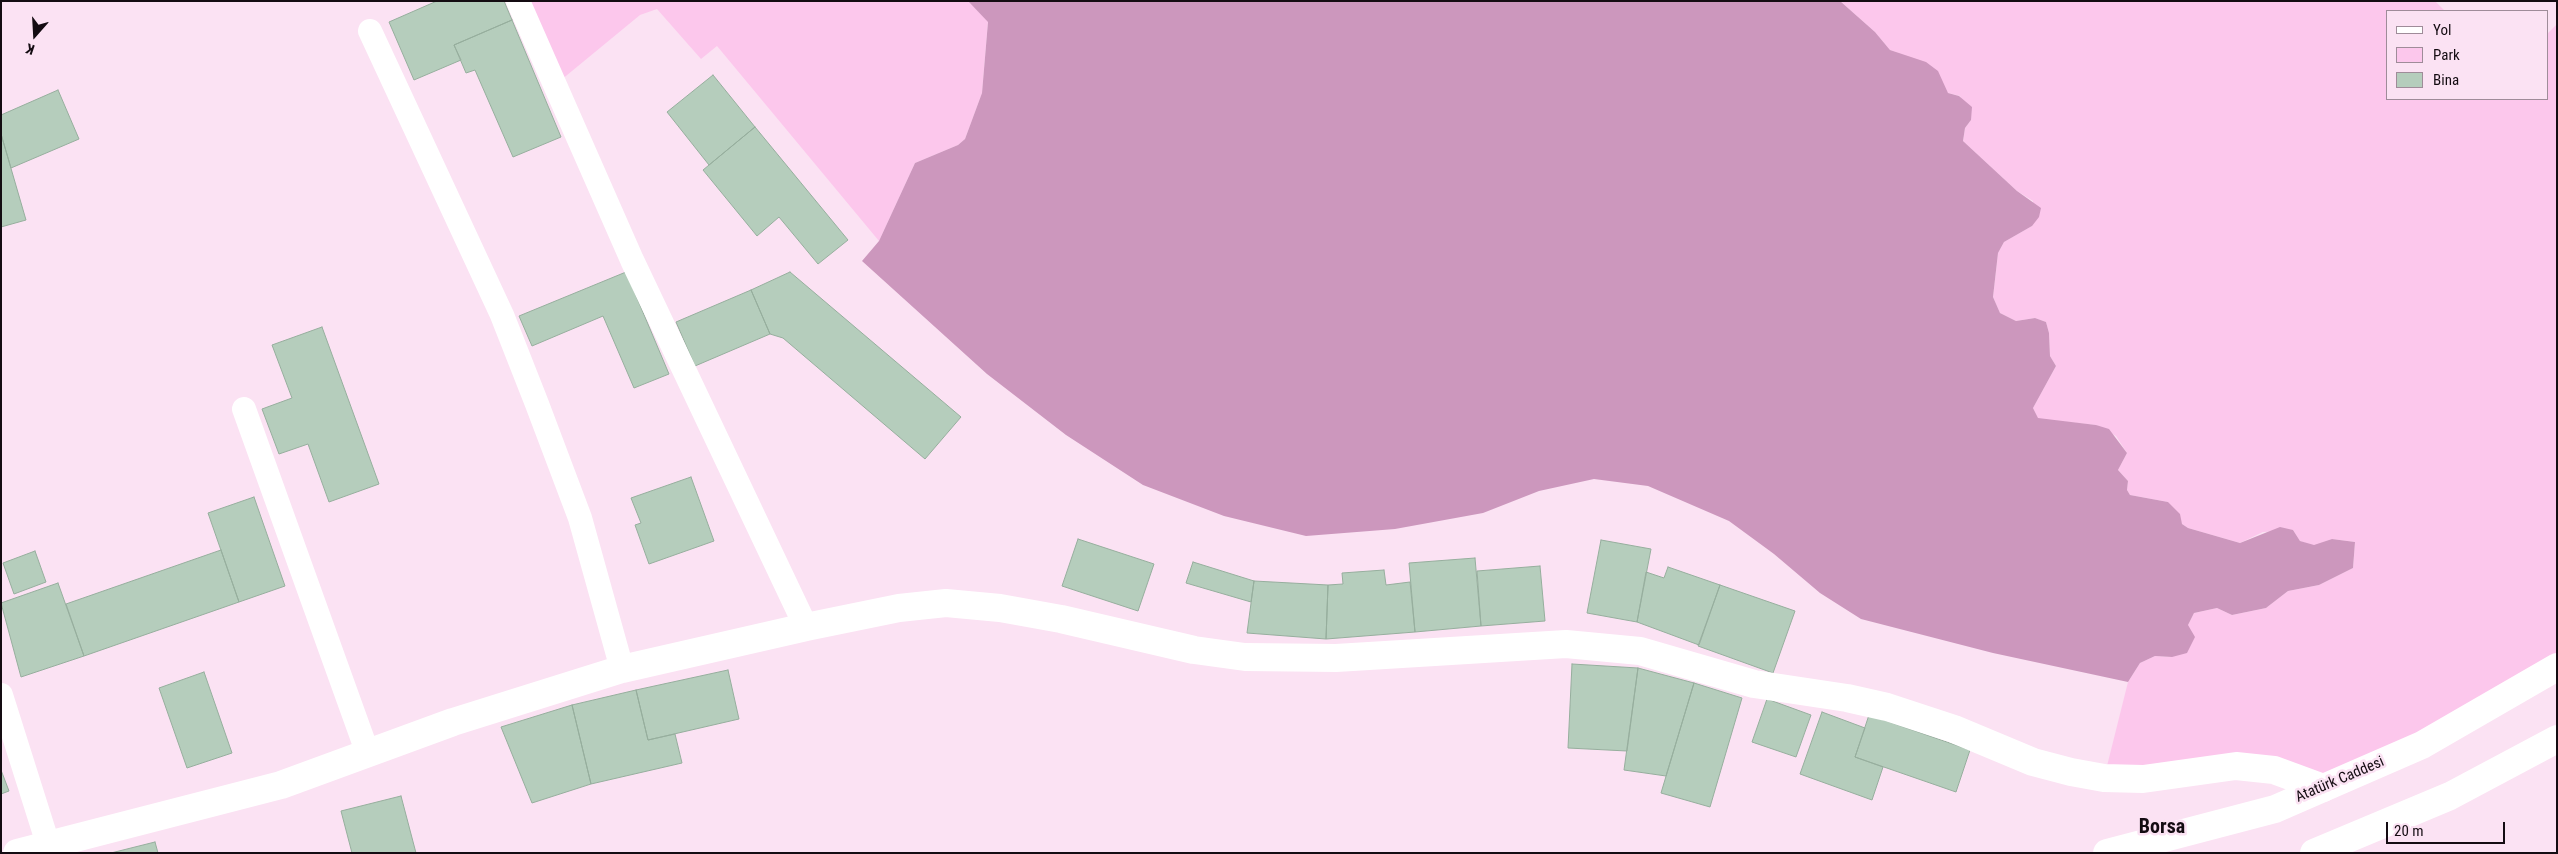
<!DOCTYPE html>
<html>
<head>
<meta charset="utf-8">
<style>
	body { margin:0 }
	#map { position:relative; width:2558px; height:854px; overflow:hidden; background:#fbe2f3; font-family:"Roboto Condensed",sans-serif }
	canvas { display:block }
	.frame { position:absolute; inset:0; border:2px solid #140c12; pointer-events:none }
	.legend { position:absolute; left:2386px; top:10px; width:162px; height:90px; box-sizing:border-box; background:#fbe2f3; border:1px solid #9f8c99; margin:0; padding:6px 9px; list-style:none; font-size:15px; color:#140c12 }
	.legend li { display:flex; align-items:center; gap:10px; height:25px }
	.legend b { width:25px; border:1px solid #9f8c99 }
	.north { position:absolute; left:10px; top:10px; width:50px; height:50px; -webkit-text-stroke:4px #fbe2f3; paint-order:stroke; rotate:199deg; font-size:14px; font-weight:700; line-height:20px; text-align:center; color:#140c12 }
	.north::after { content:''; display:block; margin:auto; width:18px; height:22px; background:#140c12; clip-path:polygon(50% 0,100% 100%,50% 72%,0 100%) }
	.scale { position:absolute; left:2386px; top:822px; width:119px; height:22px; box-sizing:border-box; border:2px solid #140c12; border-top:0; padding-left:6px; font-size:15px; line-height:18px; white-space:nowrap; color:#140c12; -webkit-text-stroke:4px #fbe2f3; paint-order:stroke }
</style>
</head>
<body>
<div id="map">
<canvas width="2558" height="854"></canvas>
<div class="frame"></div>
<ul class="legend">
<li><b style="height:6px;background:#fff"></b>Yol</li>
<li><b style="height:14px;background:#fcc7ec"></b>Park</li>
<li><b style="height:14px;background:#b5cdbc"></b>Bina</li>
</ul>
<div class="north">K</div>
<div class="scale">20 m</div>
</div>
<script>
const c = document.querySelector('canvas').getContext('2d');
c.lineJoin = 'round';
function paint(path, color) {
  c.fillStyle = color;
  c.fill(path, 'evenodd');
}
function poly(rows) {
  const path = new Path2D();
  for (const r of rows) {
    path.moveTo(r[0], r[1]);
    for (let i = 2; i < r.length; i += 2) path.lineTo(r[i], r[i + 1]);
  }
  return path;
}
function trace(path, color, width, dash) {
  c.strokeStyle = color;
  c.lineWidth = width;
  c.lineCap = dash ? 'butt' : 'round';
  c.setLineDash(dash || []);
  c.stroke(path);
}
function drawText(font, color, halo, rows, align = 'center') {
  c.font = font + ' "Roboto Condensed",sans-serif';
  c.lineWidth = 5;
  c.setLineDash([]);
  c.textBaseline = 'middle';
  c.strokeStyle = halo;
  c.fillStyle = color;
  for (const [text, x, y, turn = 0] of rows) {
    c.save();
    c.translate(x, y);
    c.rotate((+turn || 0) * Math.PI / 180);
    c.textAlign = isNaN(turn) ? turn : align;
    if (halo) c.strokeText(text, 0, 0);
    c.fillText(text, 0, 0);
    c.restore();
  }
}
paint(poly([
	[518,1,968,1,988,21,982,93,965,139,958,145,915,163,879,241,717,46,701,59,657,9,640,15,555,85],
	[1840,1,2435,1,2445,11,2387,11,2387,99,2547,99,2547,34,2557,24,2557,667,2323,788,2274,770,2104,778,2128,682,2140,663,2155,656,2172,657,2194,613,2217,608,2232,615,2266,608,2288,591,2319,585,2353,568,2355,542,2332,539,2314,546,2300,541,2293,530,2263,532,2240,543,2188,528,2182,524,2168,502,2130,495,2127,490,2128,481,2118,470,2127,453,2116,436,2096,425,2038,419,2033,408,2056,366,2050,356,2049,333,2046,322,2035,318,2016,321,2000,313,1993,297,1998,253,2004,242,2032,226,2033,201,2017,191,1963,141,1965,128,1971,120,1960,96,1948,93,1906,56,1890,50,1875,32]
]), '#fcc7ec');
paint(poly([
	[968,1,1840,1,1875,32,1890,50,1926,62,1938,71,1948,93,1959,96,1972,107,1971,120,1965,128,1963,141,2017,191,2041,208,2039,217,2032,226,2004,242,1998,253,1993,297,2000,313,2016,321,2035,318,2046,322,2049,333,2050,356,2056,366,2033,408,2038,418,2096,425,2109,429,2127,453,2118,470,2128,481,2127,490,2130,495,2168,502,2180,514,2182,524,2188,528,2240,543,2280,527,2293,530,2300,541,2314,545,2332,539,2355,542,2353,568,2319,585,2288,591,2266,608,2232,615,2217,608,2194,613,2188,625,2195,637,2187,653,2172,657,2155,656,2140,663,2128,682,1993,653,1861,619,1820,593,1774,554,1729,521,1648,486,1594,479,1539,491,1483,513,1395,529,1306,536,1224,516,1143,485,1066,435,987,374,862,261,879,241,915,163,958,145,965,139,982,93,988,22]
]), '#cc97bd');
const building = poly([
	[437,1,504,1,512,20,454,45,461,60,414,80,389,22,437,1],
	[512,20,561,137,513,157,475,70,466,73,454,45,512,20],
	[713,75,755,127,709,165,667,112,713,75],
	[58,90,79,139,11,168,1,134,1,115,58,90],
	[755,127,848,240,818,264,779,217,757,236,703,170,755,127],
	[1,134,26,220,1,227,1,134],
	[626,272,669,374,634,388,603,316,532,346,519,316,626,272],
	[790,272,961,417,925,459,783,338,770,334,751,290,790,272],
	[751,290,770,334,695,366,676,322,751,290],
	[322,327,379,484,329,502,308,444,279,454,262,409,292,398,272,345,322,327],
	[691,477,714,541,649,564,635,525,641,523,631,498,691,477],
	[254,497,285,586,239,602,208,513,254,497],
	[1078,539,1154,564,1138,611,1062,586,1078,539],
	[1601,540,1651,549,1637,622,1587,613,1601,540],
	[221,550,239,602,84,656,66,604,221,550],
	[35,551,46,582,14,594,3,563,35,551],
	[1475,558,1481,626,1415,632,1409,563,1475,558],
	[1193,562,1254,581,1251,602,1186,583,1193,562],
	[1540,566,1545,621,1481,626,1477,571,1540,566],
	[1668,567,1720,585,1699,645,1637,622,1646,572,1664,578,1668,567],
	[1384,570,1386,585,1410,582,1415,632,1326,639,1328,585,1343,584,1342,573,1384,570],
	[1254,581,1328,585,1326,639,1247,633,1254,581],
	[58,583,84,656,21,677,1,603,58,583],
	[1720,585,1795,611,1773,673,1698,646,1720,585],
	[1572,664,1638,668,1627,751,1568,748,1572,664],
	[1638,668,1694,683,1666,776,1624,770,1638,668],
	[728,670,739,719,648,740,636,690,728,670],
	[204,672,232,753,187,768,159,688,204,672],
	[1694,683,1742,698,1710,807,1661,793,1694,683],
	[636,690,648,740,675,734,682,763,591,784,572,705,636,690],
	[1767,699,1811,715,1796,757,1752,742,1767,699],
	[572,705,591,784,532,803,501,727,572,705],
	[1822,712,1865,728,1855,757,1883,767,1872,800,1800,774,1822,712],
	[1869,715,1970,750,1956,792,1855,757,1869,715],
	[1,770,9,791,1,794,1,770],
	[401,796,416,853,352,853,341,811,401,796],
	[155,842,158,853,111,853,155,842]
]);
paint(building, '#b5cdbc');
trace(building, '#96ae9d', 1);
trace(poly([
	[518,1,632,260,806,627],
	[370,31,502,315,537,404,580,518,622,669],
	[244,409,368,754],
	[1,695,48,844]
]), '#fff', 24);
trace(poly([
	[17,853,281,785,453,722,622,669,806,627,899,608,946,603,1000,608,1061,619,1194,650,1245,657,1336,658,1566,644,1640,651,1754,684,1847,698,1887,707,1954,729,2033,762,2071,772,2104,778,2143,779,2236,766,2274,770,2323,788]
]), '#fff', 28);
trace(poly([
	[2107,853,2275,809,2422,745,2557,667],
	[2314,853,2450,796,2557,739]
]), '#fff', 28);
drawText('15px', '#140c12', '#fbe2f3', [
	["Atatürk Caddesi",2340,780,-23]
]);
drawText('bold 20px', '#140c12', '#fbe2f3', [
	["Borsa",2162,828]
]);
</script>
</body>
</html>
